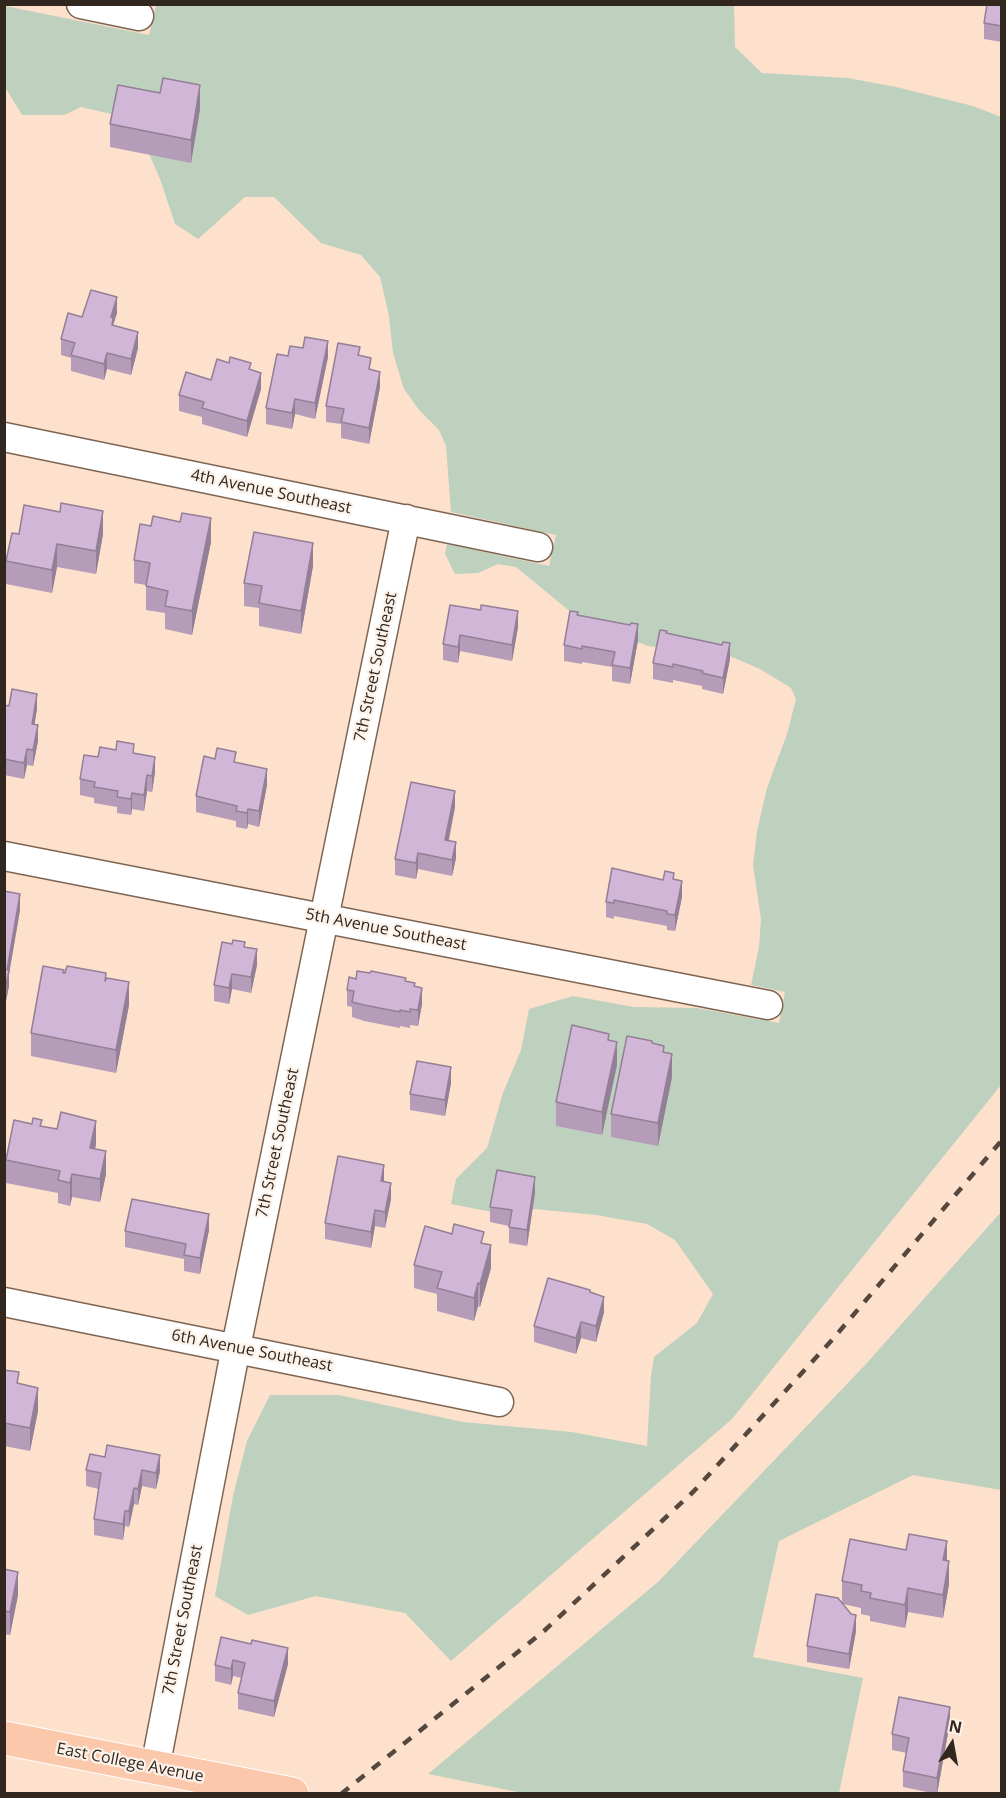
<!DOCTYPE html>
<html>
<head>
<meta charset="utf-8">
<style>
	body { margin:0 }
	#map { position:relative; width:1006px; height:1798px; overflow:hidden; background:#fde1cc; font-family:"Open Sans",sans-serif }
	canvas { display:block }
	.frame { position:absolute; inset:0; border:6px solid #31271f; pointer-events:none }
	.north { position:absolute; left:922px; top:1714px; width:60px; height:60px; -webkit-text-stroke:4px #fdf2e9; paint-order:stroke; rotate:11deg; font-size:16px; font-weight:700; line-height:24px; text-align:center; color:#31271f }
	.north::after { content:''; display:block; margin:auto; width:21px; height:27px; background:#31271f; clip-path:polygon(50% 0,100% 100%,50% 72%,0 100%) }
</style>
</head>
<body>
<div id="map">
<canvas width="1006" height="1798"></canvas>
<div class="frame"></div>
<div class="north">N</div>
</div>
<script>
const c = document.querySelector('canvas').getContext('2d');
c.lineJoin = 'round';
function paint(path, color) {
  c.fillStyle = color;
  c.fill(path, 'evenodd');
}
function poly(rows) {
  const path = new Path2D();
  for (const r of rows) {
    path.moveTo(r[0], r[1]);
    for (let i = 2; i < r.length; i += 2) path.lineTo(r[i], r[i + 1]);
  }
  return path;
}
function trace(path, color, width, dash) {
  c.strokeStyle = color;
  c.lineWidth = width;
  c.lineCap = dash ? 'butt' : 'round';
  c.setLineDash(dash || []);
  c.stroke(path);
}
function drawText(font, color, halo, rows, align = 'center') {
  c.font = font + ' "Open Sans",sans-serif';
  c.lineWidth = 4.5;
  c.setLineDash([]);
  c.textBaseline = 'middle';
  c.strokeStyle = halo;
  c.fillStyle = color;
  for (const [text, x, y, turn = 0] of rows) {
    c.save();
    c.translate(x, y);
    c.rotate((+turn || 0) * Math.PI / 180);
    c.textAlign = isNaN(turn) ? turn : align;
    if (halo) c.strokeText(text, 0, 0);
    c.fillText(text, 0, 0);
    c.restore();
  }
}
paint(poly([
	[734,4,735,47,762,73,848,78,896,87,973,106,1001,117,1001,1085,732,1419,451,1661,405,1613,316,1596,248,1615,215,1596,233,1496,247,1441,270,1395,339,1395,463,1422,572,1432,647,1446,651,1376,654,1357,697,1323,713,1294,675,1240,647,1224,596,1215,534,1209,492,1212,451,1204,456,1179,487,1148,503,1093,521,1050,529,1009,573,996,634,1007,697,1008,779,1023,785,992,751,985,759,947,761,919,753,865,757,831,767,788,787,734,796,699,791,688,760,669,718,651,685,650,648,646,604,630,578,618,516,567,498,564,478,573,455,574,445,554,447,544,549,566,556,535,451,512,446,446,439,430,419,410,404,389,393,353,389,316,380,277,361,255,321,243,274,197,245,197,198,239,175,224,160,179,143,140,124,117,81,107,64,115,22,115,5,87,5,6,149,35,156,5],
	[1001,1212,1001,1490,913,1475,779,1541,753,1657,863,1678,839,1793,528,1794,428,1774,658,1582,866,1364]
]), '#bdd1be');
const minor = poly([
	[81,4,139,16],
	[4,437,538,547],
	[4,856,768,1005],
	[4,1302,499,1402],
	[155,1768,236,1347,406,519]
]);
const major = poly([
	[4,1738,292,1794]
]);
trace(minor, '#7e6553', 31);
trace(major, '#fff', 35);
trace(minor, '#fff', 28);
trace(major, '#fbc8ac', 33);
trace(poly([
	[341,1794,544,1631,693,1492,832,1340,1002,1140]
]), '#56483e', 4.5, [10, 10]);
paint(poly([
	[1002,4,1002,42,984,39,984,23],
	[160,93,200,109,191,163,110,147,110,124],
	[117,313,113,326,138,348,131,375,107,369,104,380,71,371,71,358,61,355,61,339,82,317],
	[288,356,328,357,315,419,295,414,292,429,266,424,266,408],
	[360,356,371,370,380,387,369,444,341,438,341,424,326,422,326,406],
	[251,369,261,389,247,437,202,424,202,417,179,411,179,395],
	[19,534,103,534,96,574,57,567,52,593,6,584,6,561],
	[211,542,192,635,165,629,165,613,146,610,146,585,134,583,134,560],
	[313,566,301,634,259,626,259,608,244,606,244,583],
	[450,605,518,627,512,661,460,651,458,663,443,660,443,644],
	[578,615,638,640,630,684,612,681,612,667,582,662,582,664,564,661,564,645],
	[667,633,730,659,723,694,702,689,702,686,673,680,673,683,653,679,653,663],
	[4,705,37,709,34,724,38,741,33,766,27,765,24,779,4,775],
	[134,753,155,772,152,792,147,791,144,811,132,809,131,815,117,813,117,807,94,803,94,798,80,795,80,779,98,757],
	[236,763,267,785,259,827,248,824,247,829,236,827,236,821,196,812,196,796],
	[455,807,449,841,456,858,452,876,418,869,416,879,395,875,395,859],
	[663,880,674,880,682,897,675,931,667,930,667,926,614,916,614,919,606,917,606,902],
	[4,891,20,910,9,974,9,986,6,1001,4,1000],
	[245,947,257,965,251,993,232,989,229,1004,214,1001,214,985],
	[64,973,106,979,129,1005,116,1073,31,1056,31,1033],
	[356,979,406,981,415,986,422,1004,418,1026,410,1025,410,1028,400,1026,400,1028,364,1021,352,1017,352,1007,347,1006,347,990],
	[609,1040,617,1065,602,1135,556,1126,556,1102],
	[652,1043,664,1052,672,1077,658,1146,611,1137,611,1114],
	[451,1083,445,1116,410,1110,410,1094],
	[42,1126,96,1144,95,1149,106,1174,100,1202,72,1197,70,1206,58,1203,58,1193,6,1183,6,1160],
	[384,1182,391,1199,385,1228,375,1226,371,1248,325,1239,325,1223],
	[535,1193,527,1246,509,1243,509,1226,490,1222,490,1207],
	[209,1230,200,1274,184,1271,184,1259,125,1247,125,1231],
	[484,1243,491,1268,480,1307,478,1306,474,1321,437,1311,437,1294,414,1288,414,1265],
	[590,1293,604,1312,596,1342,581,1338,576,1354,534,1342,534,1326],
	[4,1370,19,1384,38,1411,30,1451,4,1446],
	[90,1454,160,1471,156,1489,142,1486,138,1505,134,1504,129,1527,125,1526,123,1540,94,1535,94,1519,99,1489,86,1486,86,1470],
	[947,1561,949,1584,943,1618,908,1612,905,1628,870,1621,870,1616,861,1614,861,1608,843,1604,856,1631,849,1669,807,1662,807,1646,842,1602,842,1581],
	[4,1569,18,1595,10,1635,4,1634],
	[221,1637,288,1664,274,1717,238,1709,238,1693,242,1678,233,1676,231,1685,215,1681,215,1665],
	[950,1722,937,1794,903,1787,903,1771,907,1753,892,1750,892,1734]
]), '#b59db9');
paint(poly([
	[200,85,200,109,191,163,191,140],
	[117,297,117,313,113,325,113,334,111,317],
	[138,332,138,348,131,375,131,359],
	[328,341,328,357,315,419,315,403],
	[107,353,107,369,104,380,104,364],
	[380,372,380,387,369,444,369,428],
	[261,373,261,389,247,437,247,421],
	[295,399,295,414,292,429,292,413],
	[103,511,103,534,96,574,96,551],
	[211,518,211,542,192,635,192,611],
	[313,543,313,566,301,634,301,611],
	[57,544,57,567,52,593,52,570],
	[518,611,518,627,512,661,512,645],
	[638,624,638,640,630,684,630,668],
	[460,635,460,651,458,663,458,647],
	[730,643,730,659,723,694,723,678],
	[37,694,37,709,32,740,32,724],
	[38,725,38,741,33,766,33,750],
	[27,749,27,765,24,779,24,763],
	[155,757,155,772,152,792,152,776],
	[267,769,267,785,259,827,259,811],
	[147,775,147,791,144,811,144,795],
	[455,791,455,807,445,856,445,840],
	[132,793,132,809,131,815,131,799],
	[248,809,248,824,247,829,247,813],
	[456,842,456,858,452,876,452,860],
	[418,853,418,869,416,879,416,863],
	[682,881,682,897,675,931,675,915],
	[20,894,20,910,9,974,9,986,6,1001,7,970],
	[257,949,257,965,251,993,251,977],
	[232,974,232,989,229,1004,229,988],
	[129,982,129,1005,116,1073,116,1050],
	[422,988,422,1004,418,1026,418,1010],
	[617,1042,617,1065,602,1135,602,1112],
	[672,1054,672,1077,658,1146,658,1123],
	[451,1067,451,1083,445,1116,445,1100],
	[96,1121,96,1144,90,1171,90,1148],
	[106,1151,106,1174,100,1202,100,1179],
	[384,1165,384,1181,381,1197,381,1181],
	[72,1174,72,1197,70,1206,70,1183],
	[535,1177,535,1193,527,1246,527,1230],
	[391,1183,391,1199,385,1228,385,1212],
	[375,1210,375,1226,371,1248,371,1232],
	[209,1214,209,1230,200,1274,200,1258],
	[491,1245,491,1268,480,1307,480,1284],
	[478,1283,478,1306,474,1321,474,1298],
	[604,1297,604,1312,596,1342,596,1326],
	[581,1322,581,1338,576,1354,576,1338],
	[38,1388,38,1411,30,1451,30,1428],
	[160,1455,160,1471,156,1489,156,1473],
	[142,1470,142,1486,138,1505,138,1489],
	[134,1488,134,1504,129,1527,129,1511],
	[125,1511,125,1526,123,1540,123,1524],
	[947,1541,947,1564,943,1560],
	[949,1561,949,1584,943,1618,943,1595],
	[18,1572,18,1595,10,1635,10,1612],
	[908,1588,908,1612,905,1628,905,1605],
	[856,1615,856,1631,849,1669,849,1654],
	[288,1648,288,1664,274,1717,274,1701],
	[233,1660,233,1676,231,1685,231,1669],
	[950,1707,950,1722,937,1794,937,1778]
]), '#937f96');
const building = poly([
	[987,4,1002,4,1002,26,984,23,987,4],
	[163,78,200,85,191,140,110,124,118,85,160,93,163,78],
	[91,290,117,297,111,317,113,318,112,325,138,332,131,359,107,353,104,364,71,355,75,343,61,339,68,313,82,317,91,290],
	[305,337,328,341,315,403,295,399,292,413,266,408,277,354,288,356,290,346,303,348,305,337],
	[338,343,360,347,358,355,371,358,369,369,380,372,369,428,341,422,344,409,326,406,338,343],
	[230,357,251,363,249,369,261,373,247,421,202,408,204,402,179,395,186,372,211,380,217,359,229,363,230,357],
	[61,503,103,511,96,551,57,544,52,570,6,561,12,533,19,534,24,505,60,512,61,503],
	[182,513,211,518,192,611,165,606,168,591,146,586,150,563,134,560,140,524,151,526,153,516,180,522,182,513],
	[254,532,313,543,301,611,259,603,262,586,244,583,254,532],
	[450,605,481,610,481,605,518,611,512,645,460,635,458,647,443,644,450,605],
	[570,611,578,612,577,615,630,625,631,623,638,624,630,668,612,665,615,652,582,646,582,649,564,645,570,611],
	[660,630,667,631,666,633,722,645,723,642,730,643,723,678,702,673,703,671,673,664,673,667,653,663,660,630],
	[12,689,37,694,32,724,38,725,33,750,27,749,24,763,4,759,4,705,9,706,12,689],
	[117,741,134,744,133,753,155,757,152,776,147,775,144,795,132,793,131,799,117,797,118,791,94,787,95,782,80,779,84,755,98,757,100,747,116,750,117,741],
	[217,748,236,752,234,762,267,769,259,811,248,809,247,813,236,811,237,806,196,796,204,756,215,759,217,748],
	[411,782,455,791,445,840,456,842,452,860,418,853,416,863,395,859,411,782],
	[612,868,663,880,665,871,674,873,673,879,682,881,675,915,667,914,667,911,614,900,614,903,606,902,612,868],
	[4,891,20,894,7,970,9,970,6,985,4,984,4,891],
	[233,940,245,942,244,947,257,949,251,977,232,974,229,988,214,985,222,942,232,944,233,940],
	[43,966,64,970,63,973,65,973,67,966,106,973,105,981,107,978,129,982,116,1050,31,1033,43,966],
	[357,971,370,973,371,971,406,978,405,981,415,983,414,986,422,988,418,1010,410,1009,410,1012,400,1010,400,1012,364,1005,352,1002,354,991,347,990,349,977,356,979,357,971],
	[572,1025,609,1034,608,1040,617,1042,602,1112,556,1102,572,1025],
	[627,1036,652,1041,652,1043,664,1046,663,1052,672,1054,658,1123,611,1114,627,1036],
	[417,1061,451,1067,445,1100,410,1094,417,1061],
	[61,1112,96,1121,90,1148,106,1151,100,1179,72,1174,70,1183,58,1180,60,1171,6,1160,14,1120,32,1124,33,1118,42,1120,40,1126,57,1129,61,1112],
	[338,1156,384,1165,381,1181,391,1183,385,1212,375,1210,371,1232,325,1223,338,1156],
	[497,1170,535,1177,527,1230,509,1227,512,1210,490,1207,497,1170],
	[132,1199,209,1214,200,1258,184,1255,186,1244,125,1231,132,1199],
	[454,1224,484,1232,481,1243,491,1245,480,1284,478,1283,474,1298,437,1288,442,1272,414,1265,425,1226,452,1234,454,1224],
	[548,1278,590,1290,590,1292,604,1297,596,1326,581,1322,576,1338,534,1326,548,1278],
	[4,1370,19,1372,17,1383,38,1388,30,1428,4,1423,4,1370],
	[107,1445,160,1455,156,1473,142,1470,138,1489,134,1488,129,1511,125,1511,123,1524,94,1519,101,1473,86,1470,90,1454,105,1457,107,1445],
	[909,1534,947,1541,943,1560,949,1561,943,1595,908,1588,905,1605,870,1598,871,1593,861,1591,862,1585,842,1581,850,1539,906,1550,909,1534],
	[4,1569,18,1572,10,1612,4,1611,4,1569],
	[816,1594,838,1598,851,1614,856,1615,849,1654,807,1646,816,1594],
	[221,1637,251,1644,252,1640,288,1648,274,1701,238,1693,245,1663,233,1660,231,1669,215,1665,221,1637],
	[899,1697,950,1707,937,1778,903,1771,909,1738,892,1734,899,1697]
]);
paint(building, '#d2b6d7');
trace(building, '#937f96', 1.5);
drawText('16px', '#31271f', '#fdf2e9', [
	["4th Avenue Southeast",271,492,12],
	["7th Street Southeast",376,667,-78],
	["5th Avenue Southeast",386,930,11],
	["7th Street Southeast",278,1143,-78],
	["6th Avenue Southeast",252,1351,11],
	["7th Street Southeast",183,1620,-79],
	["East College Avenue",130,1763,11]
]);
</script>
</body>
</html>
